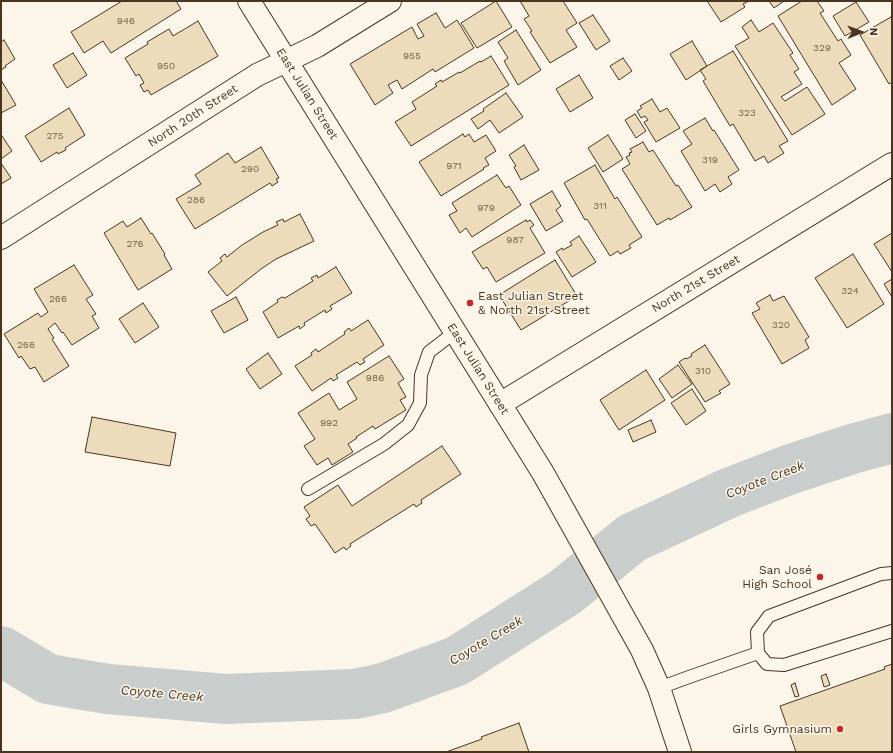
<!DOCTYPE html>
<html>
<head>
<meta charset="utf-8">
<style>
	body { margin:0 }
	#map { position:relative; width:893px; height:753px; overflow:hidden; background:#fbf6e9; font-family:"Work Sans",sans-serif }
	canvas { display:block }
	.frame { position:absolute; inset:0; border:2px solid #4a3520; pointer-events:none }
	.north { position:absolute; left:841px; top:12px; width:40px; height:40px; -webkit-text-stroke:3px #fbf6e9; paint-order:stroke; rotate:89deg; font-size:11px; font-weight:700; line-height:16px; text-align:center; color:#4a3520 }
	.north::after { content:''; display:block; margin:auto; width:14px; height:18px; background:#4a3520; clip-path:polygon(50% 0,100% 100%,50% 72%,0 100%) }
</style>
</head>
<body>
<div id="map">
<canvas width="893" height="753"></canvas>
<div class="frame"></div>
<div class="north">N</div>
</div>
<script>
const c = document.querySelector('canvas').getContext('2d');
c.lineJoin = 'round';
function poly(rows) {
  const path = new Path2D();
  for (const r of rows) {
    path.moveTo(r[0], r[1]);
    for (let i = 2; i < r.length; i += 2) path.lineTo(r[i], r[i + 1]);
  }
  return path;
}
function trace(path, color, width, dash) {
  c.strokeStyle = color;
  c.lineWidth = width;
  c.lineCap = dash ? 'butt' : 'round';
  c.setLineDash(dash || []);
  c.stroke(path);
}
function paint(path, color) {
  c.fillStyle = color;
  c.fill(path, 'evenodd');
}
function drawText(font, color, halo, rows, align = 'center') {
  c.font = font + ' "Work Sans",sans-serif';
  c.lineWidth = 3;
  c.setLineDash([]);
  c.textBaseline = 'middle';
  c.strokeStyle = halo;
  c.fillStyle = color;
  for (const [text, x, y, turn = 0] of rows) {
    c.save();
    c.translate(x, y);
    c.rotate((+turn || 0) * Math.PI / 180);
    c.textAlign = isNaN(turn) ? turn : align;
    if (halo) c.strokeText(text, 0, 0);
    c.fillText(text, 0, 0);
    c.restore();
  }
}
trace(poly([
	[1,651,48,679,108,689,226,699,355,694,383,688,457,661,564,593,632,538,731,492,791,469,852,449,892,438]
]), '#c9cecd', 50);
const building = poly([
	[122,1,176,1,181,9,111,53,103,41,84,53,71,32,122,1],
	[496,1,512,27,477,48,461,23,496,1],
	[520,1,563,1,577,23,566,30,577,47,550,63,530,32,532,31,524,19,529,16,520,1],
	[707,1,749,1,743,4,745,7,721,22,707,1],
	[769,1,784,1,774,8,769,1],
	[802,1,817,1,824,11,820,13,838,41,841,39,851,55,839,63,856,89,832,105,778,16,802,1],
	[856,2,869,22,845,36,833,16,856,2],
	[436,13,445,28,457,20,474,48,435,72,433,69,402,89,397,80,388,85,393,93,375,105,350,64,412,27,418,39,424,36,417,24,436,13],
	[593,15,610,41,596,50,579,23,593,15],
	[891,17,892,20,892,82,889,84,860,35,891,17],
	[751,20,759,32,773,23,793,53,790,55,799,69,794,72,802,84,781,97,785,101,807,87,825,114,792,135,735,46,749,38,742,27,751,20],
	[198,21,218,56,151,95,148,90,144,92,140,85,144,83,139,74,136,76,125,58,148,44,147,42,169,29,173,36,198,21],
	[516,30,541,70,518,85,504,61,508,58,498,42,516,30],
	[4,40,15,59,5,66,6,67,1,70,1,42,4,40],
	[692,41,707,66,686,80,670,54,692,41],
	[733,51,788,141,779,146,784,153,768,163,764,156,755,161,733,124,730,126,703,81,706,79,700,70,733,51],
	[73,53,87,75,67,88,53,65,73,53],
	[491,56,509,85,411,146,395,122,416,109,412,102,437,86,435,84,441,80,442,82,459,72,460,73,480,61,481,62,491,56],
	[623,58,632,71,619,80,610,66,623,58],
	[579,75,593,98,570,112,556,89,579,75],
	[1,80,16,105,1,113,1,80],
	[506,93,523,117,499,133,490,120,478,129,471,119,484,111,483,109,506,93],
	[652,99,660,112,667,108,680,128,656,142,644,122,648,120,645,116,641,118,637,111,642,108,640,106,652,99],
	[69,108,85,135,65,148,66,150,58,154,57,152,41,162,25,136,69,108],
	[635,114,646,131,636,138,625,120,635,114],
	[705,118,713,131,714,130,739,170,728,177,732,184,720,192,715,184,705,191,681,151,692,144,683,131,705,118],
	[463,134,465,137,469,134,474,142,486,135,496,151,485,158,489,165,483,168,484,169,441,196,419,162,463,134],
	[608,135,623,159,603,172,588,148,608,135],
	[2,136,12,151,1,159,1,137,2,136],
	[643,142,649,152,653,150,676,186,678,185,692,207,670,220,669,218,657,225,622,169,630,164,626,157,630,155,629,153,632,152,630,149,643,142],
	[524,145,539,170,521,180,514,167,516,166,509,155,524,145],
	[261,147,279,178,276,179,278,182,272,186,270,183,195,229,176,199,201,184,195,175,228,153,235,163,261,147],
	[1,163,11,178,1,184,1,163],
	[595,165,615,199,617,197,642,237,629,245,631,248,620,254,618,251,610,256,587,219,585,220,564,183,595,165],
	[497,175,506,188,509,186,521,205,472,237,466,228,460,233,449,215,457,211,452,203,497,175],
	[552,191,561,206,556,210,563,221,546,231,530,204,552,191],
	[300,214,314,241,276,259,261,269,227,296,208,272,222,261,220,258,225,254,227,257,242,245,263,232,278,225,276,222,283,219,284,222,300,214],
	[141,218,151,234,152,233,165,254,164,255,172,269,138,290,104,233,123,221,127,227,141,218],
	[526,220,527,222,530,220,534,225,530,228,545,253,496,282,487,267,483,269,472,252,526,220],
	[892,233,892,272,874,244,892,233],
	[579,236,596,262,572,277,556,252,562,248,563,250,572,245,570,242,579,236],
	[853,254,884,304,847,328,815,278,853,254],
	[555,260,577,296,521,330,499,295,555,260],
	[74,265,93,295,86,299,96,314,92,316,99,328,72,345,63,332,62,333,55,323,48,329,54,338,52,339,69,366,44,382,35,367,30,369,21,356,19,358,4,334,38,313,41,317,48,312,34,289,74,265],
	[336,267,352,293,330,306,332,309,326,313,325,310,304,323,305,325,300,329,299,326,278,338,263,312,278,302,277,300,282,297,285,298,313,281,311,278,317,275,318,278,336,267],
	[892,279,892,297,884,284,892,279],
	[770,295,773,301,784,296,809,337,805,340,809,348,782,364,752,313,760,309,756,303,770,295],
	[236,297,248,320,224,333,211,311,236,297],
	[143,303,159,327,135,343,119,319,143,303],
	[368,320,384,345,363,359,365,362,360,365,357,362,336,375,338,378,333,381,331,378,312,391,295,366,312,355,311,353,316,349,318,352,345,334,344,332,349,328,351,331,368,320],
	[705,345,730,384,719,391,721,393,705,402,679,362,685,358,686,359,692,356,691,354,705,345],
	[268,353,282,374,260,389,246,369,268,353],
	[389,356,404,379,398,383,406,397,400,400,406,410,375,429,373,426,356,437,357,438,348,444,353,452,332,465,328,458,317,465,304,446,315,439,298,413,329,393,339,410,357,399,347,382,389,356],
	[678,365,692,384,672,398,659,379,678,365],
	[646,370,665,400,619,430,600,400,646,370],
	[692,389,706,411,686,425,671,403,692,389],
	[92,417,176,433,170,466,85,452,92,417],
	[651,420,656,432,633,442,628,430,651,420],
	[442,446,461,474,421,500,422,503,416,507,414,504,350,544,351,546,346,550,344,547,335,553,315,524,311,526,306,519,310,516,304,507,338,485,352,506,442,446],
	[892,664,892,752,796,752,780,706,885,669,884,667,892,664],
	[826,674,830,685,824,687,821,676,826,674],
	[795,683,799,696,795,697,791,685,795,683],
	[519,723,529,752,446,752,482,739,481,737,519,723]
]);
paint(building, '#ecdcbc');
trace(building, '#4a3520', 1);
const lane = poly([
	[308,489,384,444,408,425,420,403,421,375,429,352,455,332],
	[892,573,881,574,769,616,757,632,758,653,767,664,784,665,892,631],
	[659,688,689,677,758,653]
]);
const street = poly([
	[1,238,257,75,317,46,390,1],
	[500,404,892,164]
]);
const secondary = poly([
	[249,1,543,473,642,650,659,688,680,752]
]);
trace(lane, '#4a3520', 14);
trace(street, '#4a3520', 24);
trace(secondary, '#4a3520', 24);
trace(lane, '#fbf6e9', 12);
trace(street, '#fbf6e9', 22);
trace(secondary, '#fbf6e9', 22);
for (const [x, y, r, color] of [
	[470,303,4,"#c62828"],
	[820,577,4,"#c62828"],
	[840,729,4,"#c62828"]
]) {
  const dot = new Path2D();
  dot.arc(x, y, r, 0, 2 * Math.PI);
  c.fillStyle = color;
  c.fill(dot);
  trace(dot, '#fbf6e9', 1.5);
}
drawText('10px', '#725f47', null, [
	["946",126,21],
	["329",822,48],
	["955",412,56],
	["950",166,66],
	["323",747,113],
	["275",55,136],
	["319",710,160],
	["971",454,166],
	["290",250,169],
	["286",196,200],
	["311",600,206],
	["979",486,208],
	["987",515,240],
	["276",135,244],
	["324",850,291],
	["266",58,299],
	["320",781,325],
	["266",26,345],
	["310",703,371],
	["986",375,378],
	["992",329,423]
]);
drawText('12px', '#4a3520', '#fbf6e9', [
	["East Julian Street",307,94,58],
	["North 20th Street",193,116,-33],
	["North 21st Street",696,284,-31],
	["East Julian Street",478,369,58]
]);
drawText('12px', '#4a3520', '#fbf6e9', [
	["East Julian Street",478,296,"left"],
	["& North 21st Street",478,310,"left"],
	["San José",812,570],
	["High School",812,584],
	["Girls Gymnasium",832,729]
], 'right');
drawText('italic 13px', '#4a3520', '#fbf6e9', [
	["Coyote Creek",765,480,-21],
	["Coyote Creek",486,641,-31],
	["Coyote Creek",162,694,5]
]);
</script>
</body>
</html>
